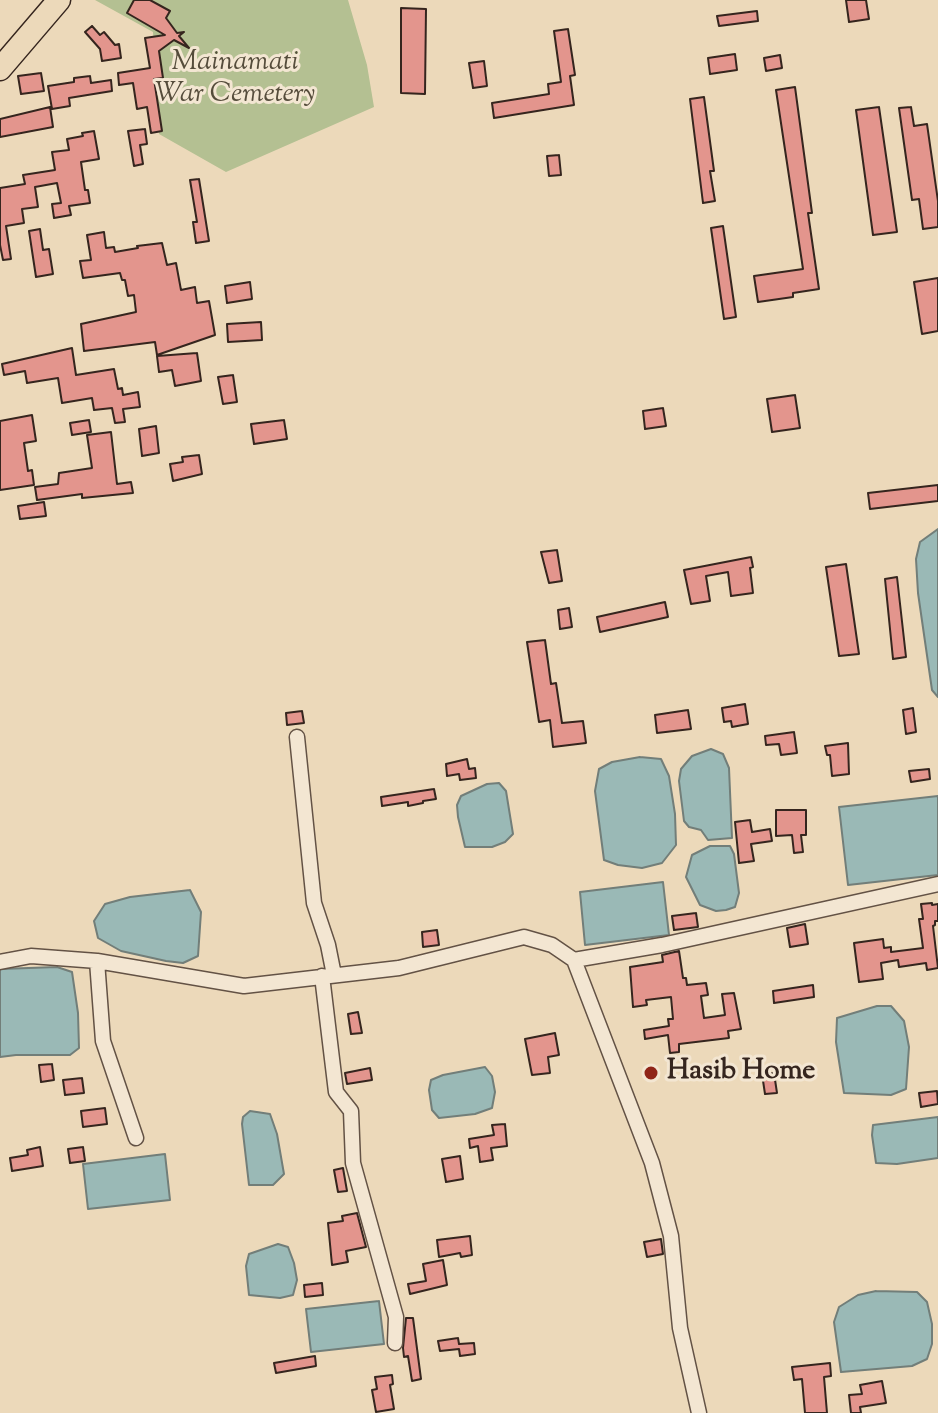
<!DOCTYPE html>
<html>
<head>
<meta charset="utf-8">
<style>
	body { margin:0 }
	canvas { display:block; background:#ecd9ba }
</style>
</head>
<body>
<canvas width="938" height="1413"></canvas>
<script>
const c = document.querySelector('canvas').getContext('2d');
c.lineJoin = 'round';
function paint(path, color) {
  c.fillStyle = color;
  c.fill(path, 'evenodd');
}
function poly(rows) {
  const path = new Path2D();
  for (const r of rows) {
    path.moveTo(r[0], r[1]);
    for (let i = 2; i < r.length; i += 2) path.lineTo(r[i], r[i + 1]);
  }
  return path;
}
function trace(path, color, width, dash) {
  c.strokeStyle = color;
  c.lineWidth = width;
  c.lineCap = dash ? 'butt' : 'round';
  c.setLineDash(dash || []);
  c.stroke(path);
}
function drawText(font, color, halo, rows, align = 'center') {
  c.font = font + ' "Sorts Mill Goudy",serif';
  c.lineWidth = 6;
  c.setLineDash([]);
  c.textBaseline = 'middle';
  c.strokeStyle = halo;
  c.fillStyle = color;
  for (const [text, x, y, turn = 0] of rows) {
    c.save();
    c.translate(x, y);
    c.rotate((+turn || 0) * Math.PI / 180);
    c.textAlign = isNaN(turn) ? turn : align;
    if (halo) c.strokeText(text, 0, 0);
    c.fillText(text, 0, 0);
    c.restore();
  }
}
paint(poly([
	[95,0,348,0,367,65,374,107,226,172,159,134,153,32]
]), '#b4c092');
const water = poly([
	[938,529,938,697,932,690,918,593,916,559,920,542,938,529],
	[711,749,723,754,729,768,732,838,708,840,701,830,689,827,684,821,679,781,681,769,692,756,711,749],
	[640,757,661,759,669,776,675,814,676,845,662,863,642,868,618,865,604,860,595,791,599,769,612,762,640,757],
	[499,783,506,791,513,834,505,842,492,847,465,847,458,817,457,805,461,796,487,784,499,783],
	[938,796,938,875,848,885,839,807,938,796],
	[710,846,730,846,734,854,739,893,735,907,726,910,716,911,700,905,686,877,692,855,710,846],
	[663,882,669,935,585,945,580,892,663,882],
	[190,890,201,912,198,956,183,963,166,961,121,951,98,938,94,921,105,904,130,897,190,890],
	[57,967,72,972,78,1013,79,1048,70,1055,16,1055,0,1057,0,969,57,967],
	[877,1006,891,1006,904,1021,909,1047,906,1089,891,1095,844,1093,836,1042,837,1018,877,1006],
	[485,1067,492,1076,495,1092,492,1108,475,1114,439,1118,432,1110,429,1090,431,1080,443,1075,485,1067],
	[250,1111,270,1114,277,1134,284,1174,273,1185,249,1185,242,1124,243,1117,250,1111],
	[938,1117,938,1158,897,1164,876,1163,872,1135,873,1125,938,1117],
	[165,1154,170,1200,88,1209,83,1164,165,1154],
	[278,1244,288,1247,294,1263,297,1280,293,1295,280,1298,249,1295,246,1266,249,1254,278,1244],
	[876,1291,917,1292,927,1302,932,1324,932,1344,927,1359,912,1366,841,1372,834,1322,839,1307,858,1295,876,1291],
	[379,1301,384,1344,311,1352,306,1309,379,1301]
]);
paint(water, '#9ab9b6');
trace(water, '#727e79', 2);
const building = poly([
	[134,0,150,0,170,11,166,18,177,33,184,32,179,36,189,48,174,40,159,51,163,78,154,79,162,131,151,133,147,107,137,109,133,83,119,85,118,73,150,68,145,38,165,35,127,13,134,0],
	[846,0,866,0,869,19,849,22,846,0],
	[401,8,426,9,425,94,401,93,401,8],
	[757,11,758,21,719,26,717,16,757,11],
	[92,26,100,35,104,32,115,45,119,44,121,58,102,61,100,49,85,32,92,26],
	[568,29,575,75,570,76,574,105,494,118,492,103,549,94,548,84,561,82,554,31,568,29],
	[735,54,737,70,710,74,708,58,735,54],
	[780,55,782,68,766,71,764,58,780,55],
	[484,61,487,86,473,88,469,63,484,61],
	[41,73,44,91,21,94,18,76,41,73],
	[90,76,91,83,111,80,112,91,69,98,70,106,52,109,48,86,74,82,74,78,90,76],
	[795,87,812,213,808,213,819,289,793,293,793,297,758,302,754,276,803,269,776,90,795,87],
	[704,97,714,171,710,171,715,201,703,203,690,99,704,97],
	[50,107,53,127,0,137,0,119,50,107],
	[879,107,897,232,873,235,856,110,879,107],
	[911,107,914,126,927,124,938,201,938,227,923,229,919,199,912,200,899,108,911,107],
	[145,129,147,144,140,145,143,164,134,166,128,131,145,129],
	[94,131,99,159,81,162,85,190,88,190,90,203,69,206,71,215,54,218,52,204,61,203,57,183,35,187,38,207,22,209,24,223,6,226,11,259,3,260,0,245,0,188,25,184,23,175,55,170,52,152,69,150,67,139,83,136,82,133,94,131],
	[559,155,561,175,549,176,547,156,559,155],
	[199,179,209,241,196,243,193,222,197,222,190,180,199,179],
	[723,226,736,317,724,319,711,228,723,226],
	[40,229,43,250,49,249,53,274,36,277,29,231,40,229],
	[104,232,106,248,114,247,115,252,138,248,137,246,162,243,167,265,176,263,181,290,195,287,197,303,209,301,215,335,157,355,155,342,84,351,81,324,136,312,134,295,128,296,125,280,122,280,120,273,83,278,80,261,91,260,87,235,104,232],
	[938,278,938,331,922,334,914,282,938,278],
	[250,282,252,299,227,303,225,286,250,282],
	[261,322,262,340,228,342,227,324,261,322],
	[72,348,76,375,114,369,118,389,122,388,123,395,138,392,140,407,123,409,125,422,115,423,112,408,94,410,92,398,62,403,58,378,27,383,25,371,4,375,2,364,72,348],
	[197,353,201,381,175,386,172,370,159,372,157,356,197,353],
	[233,375,237,402,223,404,218,377,233,375],
	[795,395,800,428,772,432,767,399,795,395],
	[663,408,666,426,645,429,643,411,663,408],
	[32,415,36,441,24,443,28,471,32,470,34,485,0,490,0,421,32,415],
	[89,420,91,432,72,435,70,423,89,420],
	[284,420,287,439,254,444,251,424,284,420],
	[156,426,159,453,142,456,139,429,156,426],
	[111,432,117,484,131,482,133,493,82,498,82,494,37,500,35,487,58,484,59,473,92,468,87,435,111,432],
	[199,455,202,474,173,481,170,464,183,462,182,457,199,455],
	[938,485,938,501,870,509,868,493,938,485],
	[44,502,46,516,20,519,18,506,44,502],
	[557,550,562,581,549,583,541,552,557,550],
	[751,557,753,567,750,568,753,593,731,596,728,572,706,576,710,601,691,604,684,570,751,557],
	[846,564,859,654,839,656,826,567,846,564],
	[897,577,906,657,893,659,885,579,897,577],
	[665,602,668,617,600,632,597,617,665,602],
	[569,608,572,627,560,629,558,610,569,608],
	[545,640,551,684,556,683,562,723,583,721,586,743,553,747,550,720,539,722,527,642,545,640],
	[745,704,748,724,732,727,731,721,724,722,722,708,745,704],
	[913,708,916,732,906,734,903,710,913,708],
	[688,710,691,729,657,733,655,715,688,710],
	[302,711,304,723,287,725,286,713,302,711],
	[794,732,797,753,781,755,779,744,766,745,765,736,794,732],
	[848,743,849,774,832,776,830,755,827,755,825,746,848,743],
	[467,759,469,769,475,768,476,778,460,780,459,774,447,776,446,764,467,759],
	[929,769,930,779,911,782,909,771,929,769],
	[434,789,436,799,423,801,423,803,408,806,408,802,382,806,381,797,434,789],
	[776,810,806,810,806,835,801,835,803,852,794,853,792,835,776,836,776,810],
	[750,820,752,832,770,829,772,841,751,844,754,861,739,863,735,822,750,820],
	[932,903,932,905,938,904,938,921,935,921,935,925,933,926,938,968,927,970,926,963,899,967,898,960,881,963,883,979,859,982,854,943,883,939,884,948,891,947,891,952,923,948,919,919,923,919,921,904,932,903],
	[696,913,698,927,674,930,672,916,696,913],
	[805,924,808,944,790,947,787,928,805,924],
	[437,930,439,945,423,947,422,932,437,930],
	[679,951,683,978,686,978,687,985,706,983,708,995,701,996,704,1018,725,1015,722,994,734,993,741,1029,728,1031,729,1038,679,1044,679,1052,670,1053,668,1035,645,1039,644,1030,669,1026,668,1019,673,1019,671,997,646,1000,647,1005,633,1007,630,967,663,962,662,955,679,951],
	[813,985,814,997,774,1003,773,991,813,985],
	[358,1012,362,1033,351,1034,348,1014,358,1012],
	[555,1033,559,1055,548,1057,550,1073,532,1075,525,1039,555,1033],
	[52,1064,54,1080,41,1082,39,1065,52,1064],
	[370,1068,372,1080,347,1084,345,1073,370,1068],
	[774,1073,777,1093,765,1094,762,1074,774,1073],
	[82,1078,84,1093,65,1095,63,1080,82,1078],
	[937,1091,938,1104,921,1107,919,1093,937,1091],
	[105,1108,107,1124,83,1127,81,1111,105,1108],
	[505,1124,507,1146,491,1148,493,1160,480,1162,478,1146,470,1148,469,1139,494,1135,492,1125,505,1124],
	[40,1147,43,1166,12,1171,10,1158,28,1155,27,1150,40,1147],
	[83,1147,85,1161,70,1163,68,1149,83,1147],
	[460,1156,463,1179,446,1182,442,1159,460,1156],
	[343,1168,347,1191,338,1192,334,1170,343,1168],
	[357,1213,366,1247,346,1251,348,1262,332,1265,328,1223,343,1221,342,1216,357,1213],
	[470,1236,472,1255,461,1257,460,1253,439,1257,437,1240,470,1236],
	[661,1239,663,1254,647,1257,644,1242,661,1239],
	[443,1260,447,1285,410,1294,408,1284,426,1281,423,1264,443,1260],
	[322,1283,323,1295,305,1297,304,1285,322,1283],
	[406,1318,413,1318,421,1379,412,1381,408,1356,404,1357,403,1348,406,1318],
	[458,1338,459,1344,474,1343,475,1354,460,1356,459,1349,440,1351,438,1341,458,1338],
	[315,1356,316,1366,276,1373,274,1363,315,1356],
	[830,1363,831,1376,824,1377,827,1413,805,1413,802,1379,794,1380,792,1367,830,1363],
	[392,1375,393,1384,390,1385,394,1409,376,1412,372,1390,377,1389,375,1377,392,1375],
	[882,1381,886,1403,860,1407,861,1413,851,1413,849,1395,862,1394,860,1385,882,1381]
]);
paint(building, '#e3958d');
trace(building, '#35251e', 2);
const minor = poly([
	[297,737,314,903,328,945,334,975],
	[574,960,662,945,938,884],
	[97,961,103,1041,136,1138],
	[0,962,31,956,97,961,244,986,399,968,524,937,552,945,574,960,652,1163,671,1236,680,1328,699,1413],
	[322,976,336,1092,351,1111,353,1163,396,1317,395,1343]
]);
const trunk = poly([
	[0,69,59,0]
]);
trace(minor, '#635245', 17);
trace(trunk, '#35251e', 25);
trace(minor, '#f3e6d2', 14);
trace(trunk, '#ecd9ba', 22);
for (const [x, y, r, color] of [
	[651,1073,8,"#8f2418"]
]) {
  const dot = new Path2D();
  dot.arc(x, y, r, 0, 2 * Math.PI);
  c.fillStyle = color;
  c.fill(dot);
  trace(dot, '#f3e6d2', 3);
}
drawText('italic 28px', '#554c3b', '#f3e6d2', [
	["Mainamati",235,64],
	["War Cemetery",235,96]
]);
drawText('bold 28px', '#35251e', '#f3e6d2', [
	["Hasib Home",667,1073]
], 'left');
</script>
</body>
</html>
